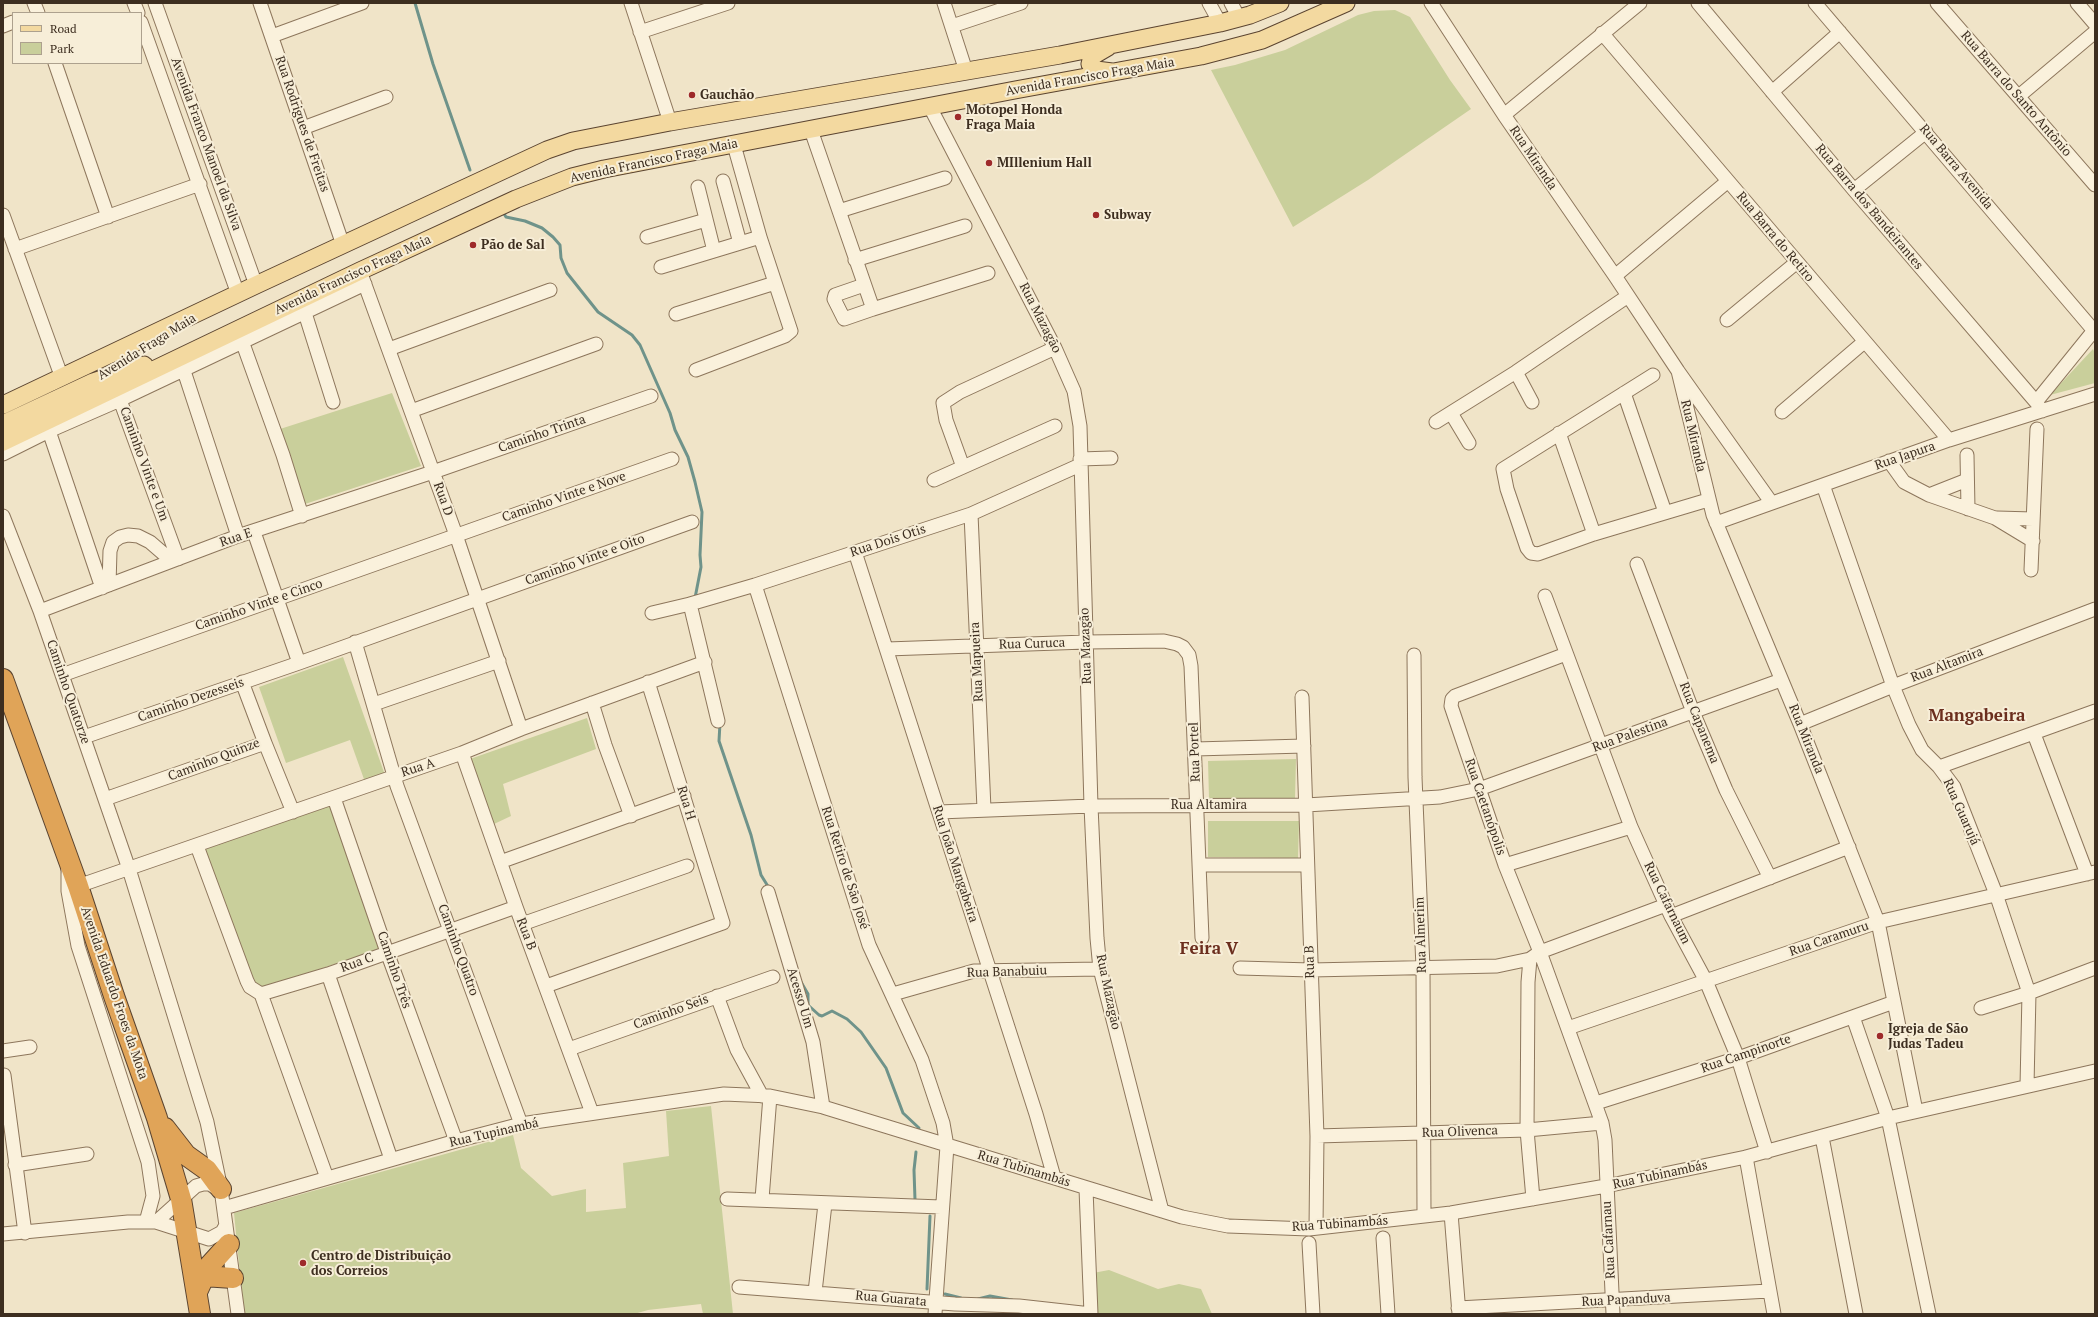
<!DOCTYPE html>
<html>
<head>
<meta charset="utf-8">
<style>
	body { margin:0 }
	#map { position:relative; width:2098px; height:1317px; overflow:hidden; background:#f0e4c8; font-family:"PT Serif",serif }
	canvas { display:block }
	.frame { position:absolute; inset:0; border:4px solid #3d2e20; pointer-events:none }
	.legend { position:absolute; left:12px; top:12px; width:130px; height:52px; box-sizing:border-box; background:#f7eed8; border:1px solid #ada18e; margin:0; padding:5px 7px; list-style:none; font-size:12px; color:#3d2e20 }
	.legend li { display:flex; align-items:center; gap:8px; height:20px }
	.legend b { width:20px; border:1px solid #ada18e }
</style>
</head>
<body>
<div id="map">
<canvas width="2098" height="1317"></canvas>
<div class="frame"></div>
<ul class="legend">
<li><b style="height:5px;background:#f3d9a0"></b>Road</li>
<li><b style="height:11px;background:#c9cf9b"></b>Park</li>
</ul>
</div>
<script>
const c = document.querySelector('canvas').getContext('2d');
c.lineJoin = 'round';
function paint(path, color) {
  c.fillStyle = color;
  c.fill(path, 'evenodd');
}
function poly(rows) {
  const path = new Path2D();
  for (const r of rows) {
    path.moveTo(r[0], r[1]);
    for (let i = 2; i < r.length; i += 2) path.lineTo(r[i], r[i + 1]);
  }
  return path;
}
function trace(path, color, width, dash) {
  c.strokeStyle = color;
  c.lineWidth = width;
  c.lineCap = dash ? 'butt' : 'round';
  c.setLineDash(dash || []);
  c.stroke(path);
}
function drawText(font, color, halo, rows, align = 'center') {
  c.font = font + ' "PT Serif",serif';
  c.lineWidth = 4;
  c.setLineDash([]);
  c.textBaseline = 'middle';
  c.strokeStyle = halo;
  c.fillStyle = color;
  for (const [text, x, y, turn = 0] of rows) {
    c.save();
    c.translate(x, y);
    c.rotate((+turn || 0) * Math.PI / 180);
    c.textAlign = isNaN(turn) ? turn : align;
    if (halo) c.strokeText(text, 0, 0);
    c.fillText(text, 0, 0);
    c.restore();
  }
}
paint(poly([
	[1395,10,1410,17,1450,80,1471,109,1368,180,1293,227,1211,70,1235,65,1285,50,1358,15,1374,11],
	[2093,349,2095,353,2095,383,2050,395],
	[392,393,421,466,305,504,277,430],
	[343,657,385,775,365,782,350,740,286,763,259,687],
	[587,718,596,749,503,784,511,816,494,824,470,759],
	[1296,759,1295,799,1209,798,1208,761],
	[330,806,380,949,263,988,254,984,247,969,205,848],
	[1208,821,1299,821,1298,858,1208,857],
	[711,1106,733,1314,703,1314,701,1304,648,1310,634,1314,244,1314,234,1213,513,1135,521,1168,552,1196,586,1189,586,1212,626,1208,623,1163,669,1156,666,1111],
	[1109,1270,1158,1289,1179,1284,1201,1289,1212,1314,1096,1314,1093,1273]
]), '#c9cf9b');
trace(poly([
	[415,3,433,64,470,170],
	[503,212,506,217,525,221,542,228,553,237,560,245,561,258,567,273,598,312,632,335,640,345,670,413,675,430,688,457,695,482,702,512,700,555,701,567,695,598],
	[720,723,719,741,751,835,761,875,769,888],
	[801,982,808,994,808,1005,819,1015,822,1016,832,1011,847,1019,861,1032,886,1068,903,1113,919,1128],
	[915,1200,914,1170,916,1152],
	[927,1289,930,1216],
	[945,1294,961,1298],
	[978,1299,990,1296,1012,1300]
]), '#6f938a', 3);
const minor = poly([
	[34,3,38,13],
	[134,3,138,13],
	[155,3,256,285],
	[260,3,343,245],
	[631,3,670,122],
	[944,3,966,71],
	[1209,3,1220,23],
	[1231,3,1239,18],
	[1431,3,1504,115,1615,276,1678,371,1771,502],
	[1698,3,1854,190,2036,402,2042,411],
	[1815,3,2095,332],
	[1937,3,2095,185],
	[2077,3,2095,24],
	[141,22,238,294],
	[3,26,13,22],
	[952,26,1021,3],
	[640,32,728,3],
	[1602,33,1949,440],
	[272,36,362,3],
	[55,63,108,217],
	[1772,92,1840,32],
	[2019,96,2095,32],
	[930,107,1055,348,1074,391,1080,426,1091,806,1097,938,1100,969,1162,1211],
	[1504,115,1640,3],
	[303,128,386,97],
	[811,130,873,309,988,273],
	[723,181,740,243],
	[698,187,714,251],
	[1854,190,1926,132],
	[839,211,945,178],
	[3,215,62,378],
	[647,237,706,220],
	[15,249,200,184],
	[855,260,965,226],
	[661,267,760,237],
	[360,271,456,535,521,729],
	[1615,276,1728,181],
	[864,285,835,295,834,299,844,319,873,309],
	[305,313,333,402],
	[676,314,775,283],
	[1727,320,1797,262],
	[242,341,283,455,302,516],
	[389,349,550,290],
	[696,370,785,336,791,331,760,237,734,145],
	[184,371,238,536],
	[1678,371,1713,515,1800,724,1878,922,1916,1111],
	[1516,372,1532,402],
	[1653,375,1503,469,1507,489,1527,548,1531,553,1538,554,1594,534,1708,500],
	[1624,393,1665,512],
	[120,400,365,284],
	[2036,402,2095,329],
	[411,411,596,344],
	[1782,412,1864,342],
	[1451,413,1469,443],
	[1436,422,1516,372,1628,296],
	[49,431,102,588],
	[1559,433,1594,534],
	[3,454,49,431,120,400,178,559],
	[1967,455,1968,509],
	[1080,459,1111,458],
	[1889,461,1904,482,1929,495,1995,518,2033,541],
	[963,467,946,420,943,403,960,392,1055,348],
	[934,480,1055,426],
	[1823,485,1893,686,1909,725,1922,750,1939,767,1954,787,1996,894,2029,993,2027,1086],
	[1929,495,1967,480],
	[971,514,984,809],
	[3,516,40,611,129,869,207,1122,221,1189,238,1314],
	[1997,518,2033,519],
	[1716,523,1949,440,2095,394],
	[254,532,299,663],
	[855,552,1036,1114,1054,1177],
	[1637,564,1693,712,1726,790,1770,878],
	[2031,570,2037,429],
	[109,585,110,551,113,542,120,537,128,535,138,536,150,542,172,561],
	[755,585,869,945,922,1060,943,1123,947,1146,935,1314],
	[1545,596,1631,827,1671,916,1706,981,1738,1058,1767,1152],
	[690,604,755,585,971,514,1080,465],
	[40,611,238,536,433,472,651,396],
	[652,613,690,604,718,721],
	[355,642,397,786,521,1124],
	[887,649,1086,642,1164,641,1177,644,1183,647,1189,655,1191,666,1202,938],
	[1566,654,1455,696,1452,699,1451,706,1505,865,1540,952,1602,1123,1605,1140,1613,1314],
	[1414,655,1415,777,1423,968,1424,1215],
	[62,675,672,459],
	[1302,697,1317,1136,1316,1228],
	[592,703,605,745,631,816],
	[374,704,499,661],
	[1800,724,1893,686,2095,609],
	[2034,734,2087,874],
	[84,737,299,663,692,522],
	[265,743,293,812],
	[1195,749,1304,746],
	[462,753,516,907,592,1113],
	[1939,767,2095,711],
	[334,798,387,952,456,1141],
	[105,799,265,743,242,682],
	[939,812,1091,806,1306,805,1440,797,1479,789,1781,680],
	[197,846,247,981,250,987,261,994,328,974,516,907],
	[500,862,684,796],
	[1199,865,1307,865],
	[1505,865,1631,827],
	[68,869,68,891,78,946,148,1162,153,1196,146,1222],
	[78,886,462,753,521,729,705,662],
	[768,892,813,1042,823,1107],
	[1671,916,1849,847],
	[522,924,687,866],
	[1530,959,1528,982,1527,1130,1533,1199],
	[1240,968,1311,970,1497,966,1530,959,1540,952,1666,905],
	[328,974,391,1159],
	[546,986,723,923,648,682],
	[261,994,327,1178],
	[893,994,974,971,1100,969],
	[717,996,737,1050,762,1096],
	[1981,1008,2029,993,2095,968],
	[1853,1017,1888,1118,1929,1314],
	[1568,1028,1878,922,2095,872],
	[569,1049,773,977],
	[3,1051,30,1047],
	[4,1075,25,1233],
	[1596,1103,1738,1058,1894,1002],
	[1317,1136,1527,1130,1602,1123],
	[1822,1137,1856,1314],
	[1746,1157,1774,1314],
	[15,1165,87,1154],
	[1086,1189,1091,1314],
	[727,1199,941,1207],
	[762,1199,770,1096],
	[224,1208,456,1141,521,1124,724,1094,770,1096,823,1107,1182,1217,1228,1226,1309,1229,1451,1213,1606,1186,1746,1157,1888,1118,2095,1071],
	[1451,1213,1459,1314],
	[156,1222,196,1186,203,1184,210,1184,220,1191],
	[3,1234,128,1222,156,1222,209,1239,222,1232,226,1225],
	[1383,1238,1388,1314],
	[1309,1243,1313,1314],
	[739,1287,955,1304,1019,1306,1091,1314],
	[815,1292,825,1204],
	[1458,1308,1769,1291]
]);
const major = poly([
	[1108,47,1096,54,1092,57,1090,64,1096,70,1112,72],
	[3,405,256,285,547,150,573,141,670,122,1060,55,1220,23,1250,15,1280,3],
	[3,424,93,382,144,365],
	[3,442,360,271,516,199,572,177,604,169,1015,90,1201,56,1262,40,1346,3]
]);
const highway = poly([
	[3,679,78,886,114,996,157,1118,181,1199,200,1314],
	[165,1128,186,1155,207,1170,221,1189],
	[203,1276,233,1278],
	[197,1292,209,1266,229,1244]
]);
trace(minor, '#8d765c', 15);
trace(major, '#5b4430', 19);
trace(highway, '#5b4430', 22);
trace(minor, '#faf1dc', 13);
trace(major, '#f3d9a0', 17);
trace(highway, '#e0a458', 20);
for (const [x, y, r, color] of [
	[692,95,4,"#9e2a2b"],
	[958,117,4,"#9e2a2b"],
	[989,163,4,"#9e2a2b"],
	[1096,215,4,"#9e2a2b"],
	[473,245,4,"#9e2a2b"],
	[1880,1036,4,"#9e2a2b"],
	[303,1263,4,"#9e2a2b"]
]) {
  const dot = new Path2D();
  dot.arc(x, y, r, 0, 2 * Math.PI);
  c.fillStyle = color;
  c.fill(dot);
  trace(dot, '#f7eed8', 1.5);
}
drawText('13px', '#3d2e20', '#f7eed8', [
	["Avenida Francisco Fraga Maia",1090,77,-10],
	["Rua Barra do Santo Antônio",2016,94,49],
	["Rua Rodrigues de Freitas",302,124,71],
	["Avenida Franco Manoel da Silva",206,144,70],
	["Rua Miranda",1533,158,56],
	["Avenida Francisco Fraga Maia",654,161,-12],
	["Rua Barra Avenida",1956,167,50],
	["Rua Barra dos Bandeirantes",1869,207,50],
	["Rua Barra do Retiro",1775,237,50],
	["Avenida Francisco Fraga Maia",353,275,-25],
	["Rua Mazagão",1040,318,63],
	["Avenida Fraga Maia",147,347,-32],
	["Caminho Trinta",542,434,-19],
	["Rua Miranda",1693,436,77],
	["Rua Japura",1905,456,-19],
	["Caminho Vinte e Um",144,464,70],
	["Caminho Vinte e Nove",564,497,-19],
	["Rua D",443,499,70],
	["Rua E",236,538,-19],
	["Rua Dois Otis",888,541,-18],
	["Caminho Vinte e Oito",585,560,-20],
	["Caminho Vinte e Cinco",259,605,-19],
	["Rua Curuca",1032,644,-2],
	["Rua Mazagão",1086,646,-92],
	["Rua Mapueira",977,662,-93],
	["Rua Altamira",1947,665,-21],
	["Caminho Quatorze",68,692,71],
	["Caminho Dezesseis",191,700,-19],
	["Rua Capanema",1699,723,68],
	["Rua Palestina",1630,735,-20],
	["Rua Miranda",1806,739,68],
	["Rua Portel",1195,752,-92],
	["Caminho Quinze",214,760,-21],
	["Rua A",418,768,-18],
	["Rua H",686,803,73],
	["Rua Altamira",1209,805],
	["Rua Caetanópolis",1485,807,71],
	["Rua Guarujá",1961,812,66],
	["Rua João Mangabeira",955,864,72],
	["Rua Retiro de São José",845,868,72],
	["Rua Cafarnaum",1667,903,64],
	["Rua B",526,934,69],
	["Rua Almerim",1421,935,-92],
	["Rua Caramuru",1829,939,-19],
	["Caminho Quatro",458,950,70],
	["Rua B",1310,962,-92],
	["Rua C",357,963,-20],
	["Caminho Três",394,970,71],
	["Rua Banabuiu",1007,972,-2],
	["Rua Mazagão",1108,992,78],
	["Avenida Eduardo Froes da Mota",114,993,71],
	["Acesso Um",800,998,73],
	["Caminho Seis",671,1012,-20],
	["Rua Campinorte",1746,1054,-19],
	["Rua Olivenca",1460,1132,-2],
	["Rua Tupinambá",494,1133,-13],
	["Rua Tubinambás",1024,1169,17],
	["Rua Tubinambás",1660,1175,-12],
	["Rua Tubinambás",1340,1224,-4],
	["Rua Cafarnau",1609,1240,-93],
	["Rua Guarata",891,1299,5],
	["Rua Papanduva",1626,1300,-3]
]);
drawText('bold 13px', '#3d2e20', '#f7eed8', [
	["Gauchão",700,95],
	["Motopel Honda",966,110],
	["Fraga Maia",966,125],
	["MIllenium Hall",997,163],
	["Subway",1104,215],
	["Pão de Sal",481,245],
	["Igreja de São",1888,1029],
	["Judas Tadeu",1888,1044],
	["Centro de Distribuição",311,1256],
	["dos Correios",311,1271]
], 'left');
drawText('bold 17px', '#6b2e1e', '#f7eed8', [
	["Mangabeira",1977,716],
	["Feira V",1209,949]
]);
</script>
</body>
</html>
